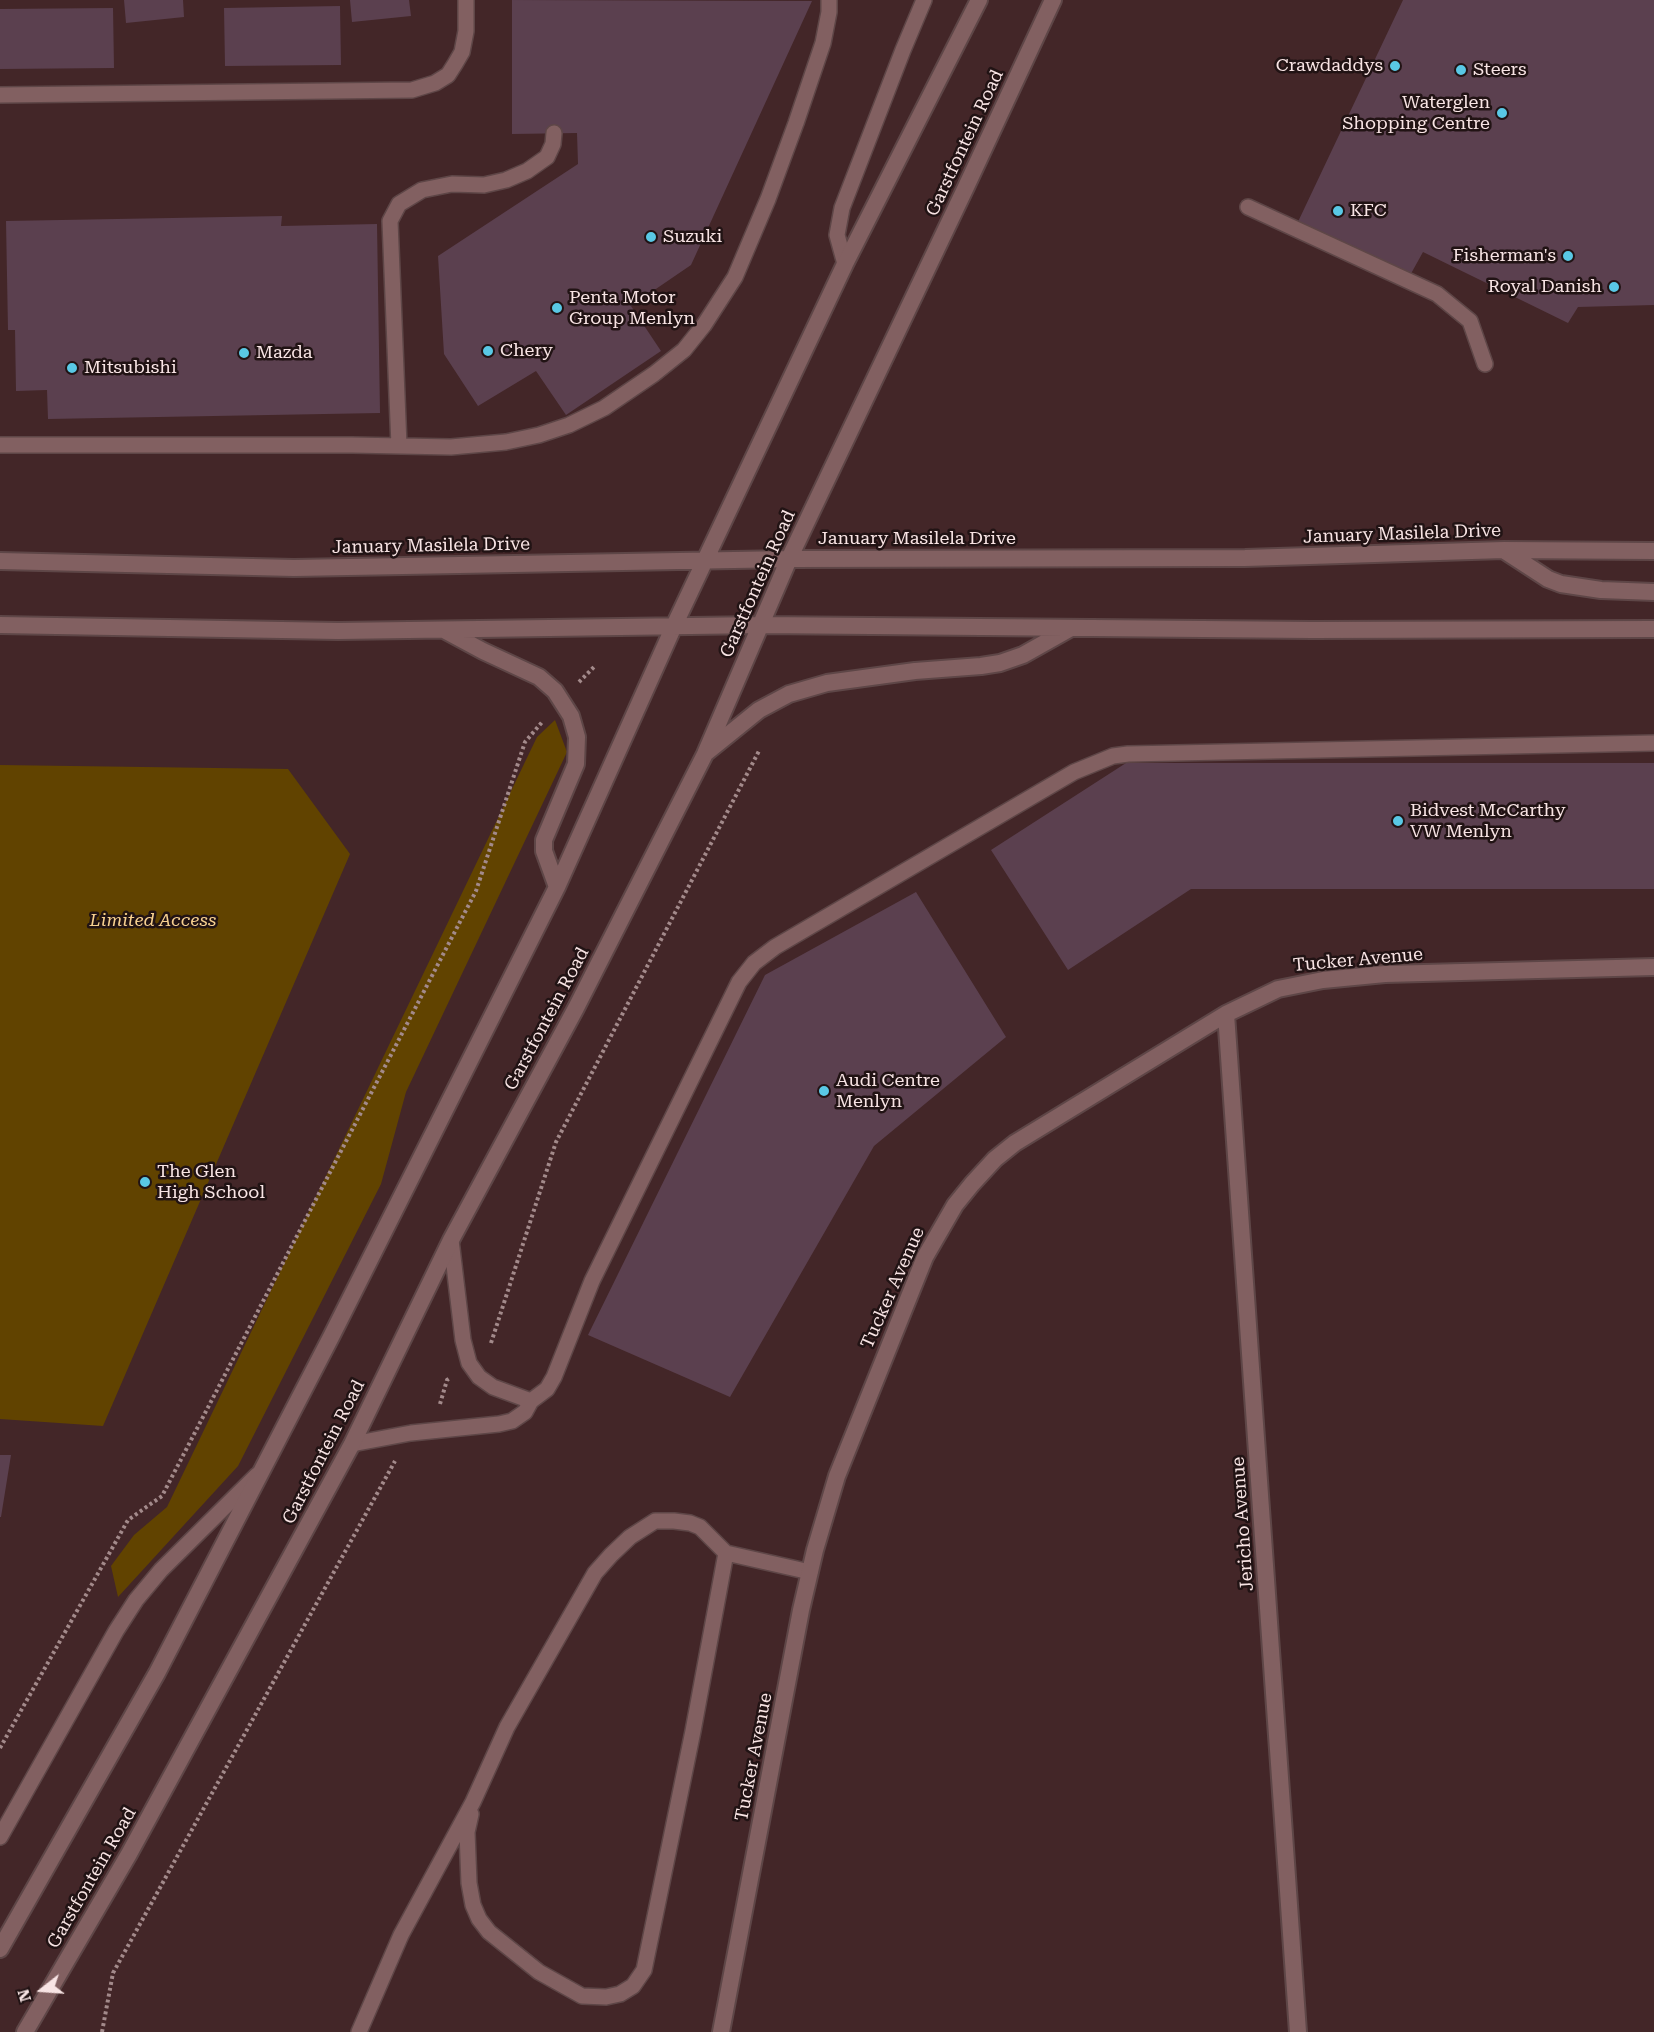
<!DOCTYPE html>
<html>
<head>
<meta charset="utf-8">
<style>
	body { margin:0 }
	#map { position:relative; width:1654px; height:2032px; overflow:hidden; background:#432628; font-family:"Roboto Serif",serif }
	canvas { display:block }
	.north { position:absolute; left:12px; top:1960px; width:60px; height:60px; -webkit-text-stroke:4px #211314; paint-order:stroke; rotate:253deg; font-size:16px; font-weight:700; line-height:24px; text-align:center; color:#f8e4e4 }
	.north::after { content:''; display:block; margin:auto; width:21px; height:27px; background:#f8e4e4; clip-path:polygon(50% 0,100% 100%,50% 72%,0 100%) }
</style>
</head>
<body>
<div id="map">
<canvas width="1654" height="2032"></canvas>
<div class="north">N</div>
</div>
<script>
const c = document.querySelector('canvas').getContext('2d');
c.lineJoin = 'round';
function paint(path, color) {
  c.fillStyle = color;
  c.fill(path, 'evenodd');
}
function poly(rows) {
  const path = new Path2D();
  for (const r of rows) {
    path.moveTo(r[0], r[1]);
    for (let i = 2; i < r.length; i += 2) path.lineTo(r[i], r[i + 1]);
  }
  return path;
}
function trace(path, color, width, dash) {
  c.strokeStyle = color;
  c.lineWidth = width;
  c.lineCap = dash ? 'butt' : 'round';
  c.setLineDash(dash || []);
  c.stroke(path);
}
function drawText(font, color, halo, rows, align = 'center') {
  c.font = font + ' "Roboto Serif",serif';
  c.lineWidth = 5;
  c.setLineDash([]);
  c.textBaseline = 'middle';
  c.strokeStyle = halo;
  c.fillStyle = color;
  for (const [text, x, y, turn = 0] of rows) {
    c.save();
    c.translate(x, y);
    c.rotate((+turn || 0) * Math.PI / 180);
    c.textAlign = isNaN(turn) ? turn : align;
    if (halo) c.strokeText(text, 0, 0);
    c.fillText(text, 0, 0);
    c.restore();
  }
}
paint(poly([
	[555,720,567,752,406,1092,381,1184,238,1466,118,1597,111,1566,134,1535,167,1507,537,737],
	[0,765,288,769,350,854,103,1426,0,1419]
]), '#614300');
paint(poly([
	[124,0,183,0,184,17,126,23],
	[350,0,409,0,411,16,352,22],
	[512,0,812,1,691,265,631,306,661,351,566,415,536,371,478,406,444,354,438,256,578,164,577,133,512,134],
	[1403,0,1654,0,1654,305,1578,307,1568,323,1423,252,1408,279,1296,226],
	[340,6,341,65,225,66,224,8],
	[113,8,114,68,0,69,0,9],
	[282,216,281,226,377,224,380,413,48,419,47,390,16,391,15,330,8,330,6,221],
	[1126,763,1654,763,1654,889,1191,889,1068,970,991,850],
	[916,892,1006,1037,874,1146,730,1397,588,1335,765,975],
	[0,1455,11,1455,1,1517,0,1517]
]), '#5b404f');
const service = poly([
	[0,95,412,90,435,83,448,75,455,64,462,52,466,31,466,0],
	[1248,207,1437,294,1470,321,1485,364],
	[845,264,837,235,842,208,903,50,924,0],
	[0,445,352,445,451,447,506,442,539,435,569,425,604,408,654,374,684,350,704,325,735,277,768,199,796,123,823,43,829,12,829,0],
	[399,446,390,221,399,204,422,190,452,184,484,185,506,180,527,171,547,157,553,144,554,133],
	[451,1240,463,1340,469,1363,479,1377,493,1387,531,1401],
	[352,1444,411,1433,499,1424,512,1421,525,1412,531,1401,547,1389,554,1377,592,1281,739,982,754,963,775,947,1074,772,1113,756,1128,754,1654,743],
	[471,1814,467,1832,469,1883,473,1905,479,1919,489,1932,539,1972,582,1996,606,1997,620,1994,633,1986,644,1970,693,1731,726,1553],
	[0,1837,116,1631,136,1600,161,1570,257,1475],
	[359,2032,401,1935,473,1802,507,1727,595,1573,611,1555,630,1537,655,1521,674,1521,690,1523,700,1527,726,1553,810,1572]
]);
const minor = poly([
	[1226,1014,1298,2032],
	[721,2032,801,1610,815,1550,837,1476,925,1257,955,1205,972,1184,995,1159,1015,1143,1226,1014,1278,989,1323,980,1385,974,1654,967]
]);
const secondary = poly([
	[1505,551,1548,579,1561,584,1601,590,1654,592],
	[0,561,294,568,789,559,1245,558,1504,550,1654,551],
	[0,625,338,631,761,625,1312,630,1654,629],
	[444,630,483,651,539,677,555,691,571,716,577,737,576,764,544,840,544,851,557,887],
	[707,752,759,710,789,694,827,683,915,671,981,666,1000,663,1023,655,1071,628],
	[0,1949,157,1673,331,1337,557,887,674,626,845,264,979,0],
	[25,2032,129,1854,352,1444,451,1240,576,1008,705,754,789,559,966,187,1053,0]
]);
trace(service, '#5e4647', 18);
trace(minor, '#5e4647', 20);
trace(secondary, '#5e4647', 20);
trace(poly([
	[579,682,595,666],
	[491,1343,556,1142,760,749],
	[440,1404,447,1380,450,1378],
	[0,1748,128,1520,162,1496,476,891,525,742,543,721],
	[102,2032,113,1973,395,1461]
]), '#a38a8b', 4, [3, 3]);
trace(service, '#826061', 15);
trace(minor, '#826061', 16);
trace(secondary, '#826061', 16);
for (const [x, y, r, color] of [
	[1395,66,6,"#59c8e5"],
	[1461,70,6,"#59c8e5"],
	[1502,113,6,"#59c8e5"],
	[1338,211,6,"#59c8e5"],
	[651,237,6,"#59c8e5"],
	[1568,256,6,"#59c8e5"],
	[1614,287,6,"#59c8e5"],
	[557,308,6,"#59c8e5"],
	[488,351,6,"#59c8e5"],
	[244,353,6,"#59c8e5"],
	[72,368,6,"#59c8e5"],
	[1398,821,6,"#59c8e5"],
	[824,1091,6,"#59c8e5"],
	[145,1182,6,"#59c8e5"]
]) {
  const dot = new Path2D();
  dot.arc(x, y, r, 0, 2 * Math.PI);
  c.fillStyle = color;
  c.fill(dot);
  trace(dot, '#211314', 2);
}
drawText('18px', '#f8e4e4', '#211314', [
	["Crawdaddys",1383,66,"right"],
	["Steers",1473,70],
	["Waterglen",1490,103,"right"],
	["Shopping Centre",1490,124,"right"],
	["KFC",1350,211],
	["Suzuki",663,237],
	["Fisherman's",1556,256,"right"],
	["Royal Danish",1602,287,"right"],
	["Penta Motor",569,298],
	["Group Menlyn",569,319],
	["Chery",500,351],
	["Mazda",256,353],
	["Mitsubishi",84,368],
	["Bidvest McCarthy",1410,811],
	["VW Menlyn",1410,832],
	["Audi Centre",836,1081],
	["Menlyn",836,1102],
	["The Glen",157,1172],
	["High School",157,1193]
], 'left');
drawText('18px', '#f8e4e4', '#211314', [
	["Garstfontein Road",965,143,-65],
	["January Masilela Drive",1402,534,-2],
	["January Masilela Drive",917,539],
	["January Masilela Drive",431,546,-1],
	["Garstfontein Road",758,584,-66],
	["Tucker Avenue",1358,960,-5],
	["Garstfontein Road",547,1019,-62],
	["Tucker Avenue",893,1288,-66],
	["Garstfontein Road",324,1452,-63],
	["Jericho Avenue",1243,1524,-94],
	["Tucker Avenue",754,1757,-79],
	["Garstfontein Road",92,1878,-60]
]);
drawText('italic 18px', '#f8d190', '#211314', [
	["Limited Access",153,921]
]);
</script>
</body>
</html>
